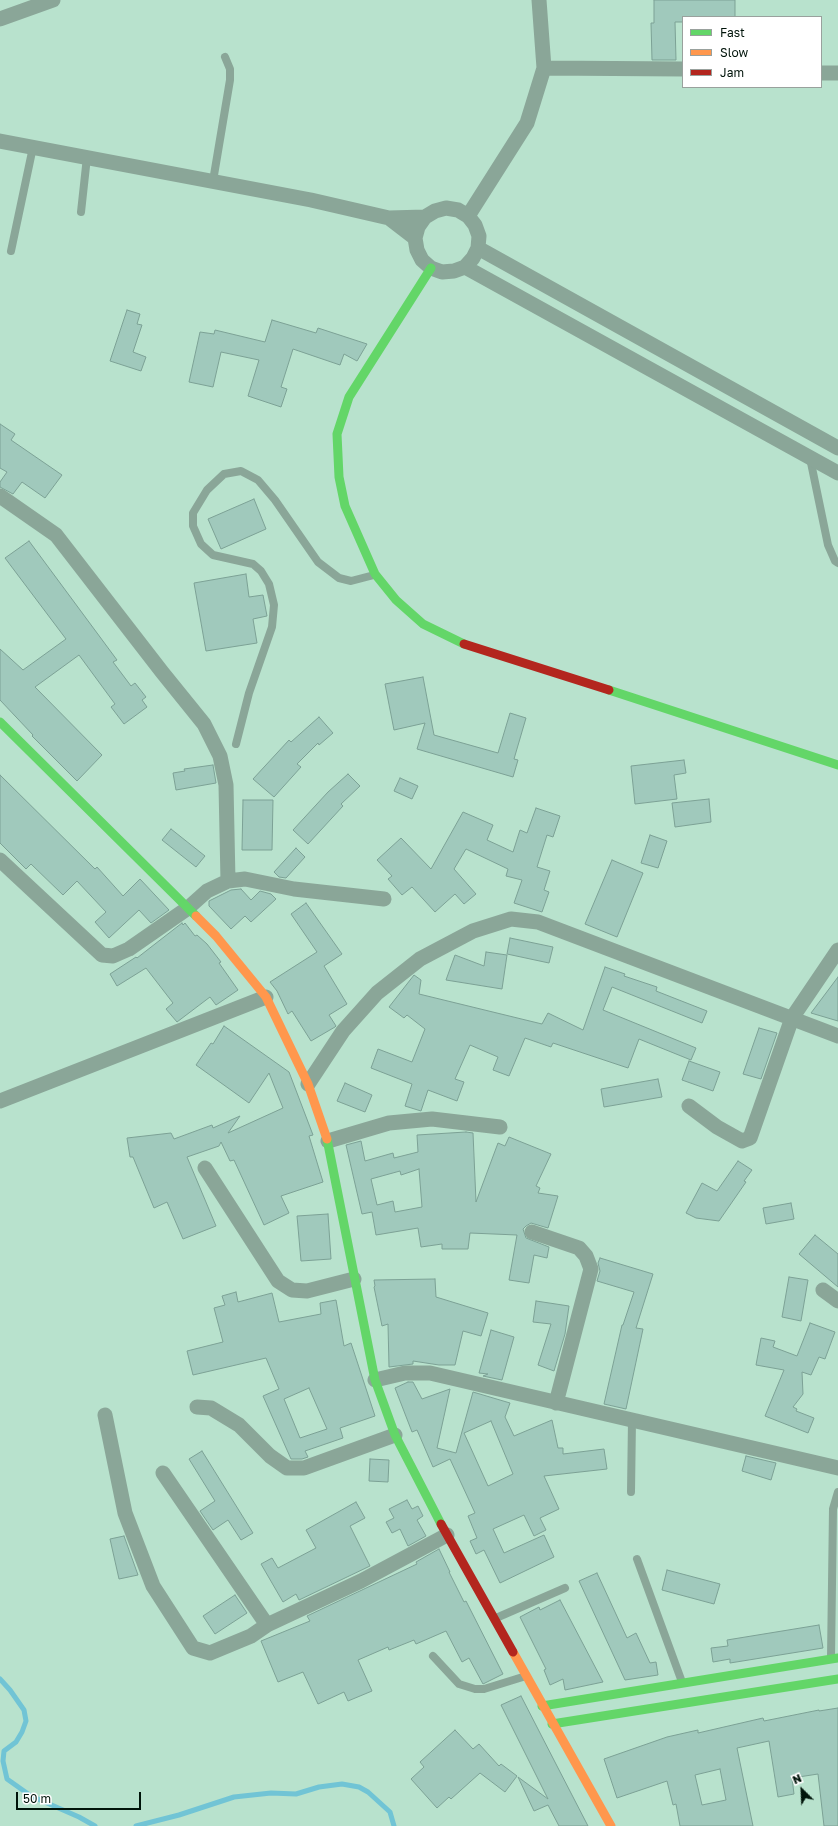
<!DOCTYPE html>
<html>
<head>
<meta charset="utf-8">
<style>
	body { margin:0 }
	#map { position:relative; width:838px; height:1826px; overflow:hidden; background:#b8e2cd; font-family:"Golos Text",sans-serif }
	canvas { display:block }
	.legend { position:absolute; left:682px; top:16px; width:140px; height:72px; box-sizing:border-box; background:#fff; border:1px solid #99a19d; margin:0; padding:5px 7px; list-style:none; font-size:12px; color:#00140a }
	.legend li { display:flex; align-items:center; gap:8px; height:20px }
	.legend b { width:20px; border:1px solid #99a19d }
	.north { position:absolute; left:782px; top:1770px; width:40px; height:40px; -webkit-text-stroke:3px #fff; paint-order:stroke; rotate:336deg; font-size:11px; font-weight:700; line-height:16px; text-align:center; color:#00140a }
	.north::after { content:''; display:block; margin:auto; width:14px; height:18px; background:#00140a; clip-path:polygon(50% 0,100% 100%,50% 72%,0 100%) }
	.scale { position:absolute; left:16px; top:1792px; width:125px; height:18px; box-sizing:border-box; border:2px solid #00140a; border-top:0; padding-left:5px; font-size:12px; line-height:14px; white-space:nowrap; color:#00140a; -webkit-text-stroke:3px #fff; paint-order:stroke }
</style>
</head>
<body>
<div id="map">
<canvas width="838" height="1826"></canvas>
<ul class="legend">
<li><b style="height:5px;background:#63d668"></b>Fast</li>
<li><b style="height:5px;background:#ff974d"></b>Slow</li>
<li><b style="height:5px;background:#b3261e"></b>Jam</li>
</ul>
<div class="north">N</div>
<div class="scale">50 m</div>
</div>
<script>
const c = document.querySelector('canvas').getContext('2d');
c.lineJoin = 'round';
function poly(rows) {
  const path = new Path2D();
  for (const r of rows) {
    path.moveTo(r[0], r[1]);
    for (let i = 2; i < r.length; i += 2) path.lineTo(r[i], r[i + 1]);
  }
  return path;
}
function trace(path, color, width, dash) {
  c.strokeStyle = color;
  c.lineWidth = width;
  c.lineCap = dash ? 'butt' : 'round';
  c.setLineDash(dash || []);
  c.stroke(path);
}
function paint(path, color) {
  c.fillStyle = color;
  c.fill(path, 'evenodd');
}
trace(poly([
	[0,1679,10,1690,24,1710,26,1721,22,1732,16,1742,4,1751,3,1761,7,1779,31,1796,79,1817,95,1826],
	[136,1826,179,1815,234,1797,271,1793,296,1794,319,1787,342,1784,359,1787,368,1792,390,1812,394,1826]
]), '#71c4d5', 5);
const building = poly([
	[654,0,735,0,735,17,683,17,683,22,675,22,676,60,652,60,651,23,654,23,654,0],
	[127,310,140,314,137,324,142,325,133,352,146,357,141,371,110,361,127,310],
	[272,320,316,333,318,328,367,344,357,361,344,354,340,365,293,349,281,387,287,389,281,407,248,396,259,360,221,352,213,387,189,382,200,332,214,334,215,330,265,342,272,320],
	[0,424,15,434,11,440,62,475,45,498,22,482,13,494,0,487,0,482,7,472,0,468,0,424],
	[254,499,266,529,221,549,208,519,254,499],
	[29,541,117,660,113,662,131,686,135,683,146,697,142,700,147,707,124,724,111,707,115,704,79,655,35,687,102,755,77,781,32,736,33,735,0,700,0,649,23,670,66,639,5,558,29,541],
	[246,574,249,597,263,595,267,616,253,619,257,643,206,651,194,583,246,574],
	[423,677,434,735,498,753,510,713,526,718,514,759,518,760,513,777,417,749,425,723,394,730,385,684,423,677],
	[319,717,333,733,319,745,318,743,297,764,301,767,274,797,253,779,289,740,291,742,319,717],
	[684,760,686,773,674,775,677,799,635,804,631,766,684,760],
	[213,765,216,783,176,790,173,773,185,771,184,769,213,765],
	[348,774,360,786,341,804,343,806,308,844,293,830,328,792,348,774],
	[0,775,95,869,97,867,123,896,140,879,169,910,151,923,139,910,109,938,95,922,106,912,77,881,63,895,31,864,26,869,0,843,0,775],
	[400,778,418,786,412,799,394,791,400,778],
	[709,799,711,822,675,827,672,803,709,799],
	[243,800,273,800,272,850,242,850,243,800],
	[536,808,560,816,553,837,547,835,537,867,550,871,544,890,549,892,542,912,514,903,522,880,506,876,508,869,466,849,454,869,476,894,464,904,455,894,435,912,412,887,402,895,388,879,392,876,377,860,401,838,431,869,463,812,493,825,487,840,513,852,520,830,527,833,536,808],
	[171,829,205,856,196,867,162,840,171,829],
	[650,835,667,841,658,868,641,863,650,835],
	[296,848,305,857,286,878,279,877,274,872,296,848],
	[612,860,643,873,617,937,585,924,612,860],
	[241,889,251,900,260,891,271,894,276,899,251,922,245,916,231,929,209,906,209,901,231,890,241,889],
	[306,903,342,954,324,966,347,1004,329,1015,336,1026,335,1027,311,1041,292,1011,288,1014,277,991,270,982,317,952,291,914,306,903],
	[182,923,183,925,185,923,195,936,197,935,207,944,221,962,219,963,238,990,216,1005,210,997,177,1022,166,1009,173,1003,146,968,117,986,110,974,136,957,137,958,182,923],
	[510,938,553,947,549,963,507,954,510,938],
	[486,952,507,955,502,989,446,980,455,955,484,966,486,952],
	[605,967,625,974,624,976,657,987,656,991,707,1011,702,1023,612,987,603,1010,696,1048,691,1060,639,1039,628,1068,553,1043,551,1047,525,1038,509,1076,493,1070,498,1057,470,1045,455,1079,464,1082,457,1101,428,1090,421,1111,405,1106,412,1084,371,1068,378,1049,412,1062,425,1029,407,1015,404,1018,389,1007,414,975,421,980,419,994,542,1024,548,1013,583,1030,605,967],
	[838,977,838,1021,811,1013,838,977],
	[224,1026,289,1072,313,1135,309,1136,323,1182,281,1196,289,1213,264,1225,234,1160,230,1161,221,1142,219,1146,187,1157,216,1226,183,1239,167,1202,154,1208,133,1157,130,1157,127,1138,171,1133,174,1139,212,1125,213,1128,240,1116,228,1133,283,1108,269,1073,249,1103,196,1065,211,1043,213,1044,224,1026],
	[759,1028,777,1033,761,1079,743,1074,759,1028],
	[689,1061,720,1072,713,1091,682,1080,689,1061],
	[658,1079,662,1097,604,1107,601,1089,658,1079],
	[345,1083,372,1095,365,1112,337,1101,345,1083],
	[466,1132,473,1133,476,1202,498,1143,505,1146,509,1137,551,1154,536,1186,540,1188,538,1193,558,1196,548,1228,531,1223,526,1226,523,1229,526,1238,549,1247,547,1258,534,1255,529,1283,509,1280,517,1235,470,1233,468,1249,442,1249,442,1244,421,1247,418,1228,376,1235,372,1212,362,1214,346,1145,361,1141,365,1161,393,1153,394,1158,418,1152,417,1135,466,1132],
	[419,1169,422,1207,395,1212,393,1201,377,1205,371,1179,400,1171,401,1175,419,1169],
	[738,1161,752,1170,744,1181,746,1182,719,1221,696,1218,686,1213,702,1183,717,1191,738,1161],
	[791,1203,794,1219,766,1224,763,1208,791,1203],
	[328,1214,331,1259,301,1261,297,1216,328,1214],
	[815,1235,838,1254,838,1287,799,1254,815,1235],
	[600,1258,653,1274,636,1328,643,1329,626,1409,604,1404,622,1325,623,1325,634,1292,597,1281,600,1271,598,1263,600,1258],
	[789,1277,808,1280,801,1321,782,1317,789,1277],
	[435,1279,436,1297,488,1313,481,1336,463,1331,455,1365,439,1365,413,1361,413,1364,389,1367,388,1324,382,1326,374,1287,375,1286,374,1280,435,1279],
	[236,1292,238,1302,272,1293,279,1322,321,1314,320,1303,336,1300,344,1346,351,1343,375,1416,340,1428,343,1438,305,1451,308,1457,302,1459,291,1459,263,1396,279,1389,266,1358,193,1375,187,1351,223,1342,214,1308,225,1305,222,1296,236,1292],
	[309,1388,327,1429,300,1438,284,1399,309,1388],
	[536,1301,569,1306,565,1334,554,1371,538,1365,551,1324,533,1322,536,1301],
	[810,1323,835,1332,825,1359,819,1357,811,1375,802,1372,803,1394,793,1407,797,1409,796,1411,814,1418,808,1433,765,1416,784,1370,756,1365,761,1338,775,1341,773,1347,797,1356,810,1323],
	[491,1330,514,1337,502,1380,483,1376,488,1374,479,1373,491,1330],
	[408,1382,413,1382,422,1399,450,1389,437,1448,456,1453,473,1392,510,1403,505,1417,514,1436,552,1420,558,1448,563,1448,563,1454,604,1449,607,1469,544,1476,559,1509,540,1518,546,1530,534,1536,524,1515,493,1529,504,1553,544,1535,554,1557,500,1583,484,1550,476,1554,470,1541,477,1538,468,1516,475,1513,450,1459,433,1467,417,1430,412,1432,395,1388,408,1382],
	[491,1421,513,1474,488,1486,464,1433,491,1421],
	[202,1451,253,1533,241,1540,228,1520,213,1530,200,1511,215,1501,189,1459,202,1451],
	[746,1456,776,1463,771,1480,742,1471,746,1456],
	[370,1459,389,1460,388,1482,369,1481,370,1459],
	[407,1500,412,1509,418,1506,423,1516,417,1520,426,1536,408,1546,400,1529,392,1533,386,1522,394,1518,389,1509,407,1500],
	[356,1502,365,1518,350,1526,370,1566,299,1600,296,1594,283,1602,261,1564,272,1558,278,1568,316,1548,306,1530,356,1502],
	[124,1536,138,1575,119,1579,110,1539,124,1536],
	[439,1549,450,1572,449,1572,464,1602,466,1601,503,1674,483,1684,469,1658,462,1662,446,1631,416,1644,414,1640,389,1650,388,1647,358,1660,372,1691,348,1701,344,1692,318,1704,303,1672,278,1682,261,1641,310,1621,307,1616,417,1564,416,1562,439,1549],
	[667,1570,720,1584,714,1604,662,1590,667,1570],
	[597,1573,627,1638,636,1633,650,1663,656,1662,658,1675,625,1680,579,1581,597,1573],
	[235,1595,247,1613,215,1634,203,1616,235,1595],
	[560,1600,603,1682,565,1690,563,1679,550,1685,544,1670,546,1669,520,1617,539,1607,540,1610,560,1600],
	[819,1625,823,1648,730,1663,730,1659,713,1662,711,1648,728,1646,727,1640,819,1625],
	[521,1696,557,1766,588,1826,559,1826,548,1805,534,1811,518,1777,548,1799,501,1705,521,1696],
	[838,1708,838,1826,824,1826,818,1774,792,1778,794,1794,778,1797,769,1741,737,1748,753,1826,680,1826,676,1804,673,1805,667,1781,617,1798,604,1759,667,1737,698,1730,698,1733,763,1718,764,1721,819,1710,819,1711,838,1708],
	[720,1769,726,1800,702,1805,695,1775,720,1769],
	[455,1730,473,1749,479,1744,499,1766,501,1764,517,1776,505,1792,480,1773,451,1799,449,1797,437,1808,411,1779,424,1767,420,1762,455,1730]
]);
paint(building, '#a0c9bc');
trace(building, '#7ca195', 1);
trace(poly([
	[213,181,230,80,230,69,225,57],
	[81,212,87,157],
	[11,251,33,147],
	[810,458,828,545,835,561,838,563],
	[236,744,249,693,272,627,274,605,269,584,261,571,253,564,213,555,201,544,193,526,193,513,207,490,224,474,241,471,258,480,275,500,318,562,339,578,351,581,374,575],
	[631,1492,632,1420],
	[637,1559,682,1682],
	[496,1618,565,1588],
	[433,1656,459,1684,475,1689,484,1689,526,1676],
	[831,1658,833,1509,838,1492]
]), '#8aa698', 8);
trace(poly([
	[0,19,53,0],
	[544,68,683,69],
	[821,73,838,73],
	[0,141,311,200,389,218,425,217],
	[468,216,527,123,544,68,539,0],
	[389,218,415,238,417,250,422,260,431,268,442,272,454,271,465,267,473,258,478,248,479,236,475,225,468,216,458,210,446,208,435,211,425,217,418,227,415,238],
	[478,248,838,448],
	[465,267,838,473],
	[0,496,56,535,162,672,204,724,220,756,226,785,228,881],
	[0,860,102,955,113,956,129,949,188,908,207,891,228,881,245,879,294,889,384,899],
	[308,1084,343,1031,377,993,420,959,473,931,511,919,538,922,838,1036],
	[0,1101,266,997],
	[689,1106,717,1127,742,1141,750,1138,792,1018,838,950],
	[328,1141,389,1123,432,1119,500,1127],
	[205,1168,278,1281,292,1290,307,1291,354,1279],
	[532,1232,579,1248,586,1256,591,1269,556,1403],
	[823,1290,838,1301],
	[375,1380,405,1373,430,1373,838,1468],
	[197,1407,211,1408,239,1425,270,1456,287,1468,304,1468,395,1435],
	[105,1415,125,1513,153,1586,193,1648,210,1653,251,1636,267,1625,361,1581,447,1535],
	[163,1473,267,1625]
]), '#8aa698', 15);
trace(poly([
	[431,268,349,397,337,434,339,477,345,506,375,574,396,600,423,624,464,644],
	[609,690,838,765],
	[0,722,196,916],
	[327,1139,375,1380,395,1435,441,1524],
	[542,1706,838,1658],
	[552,1724,838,1679]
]), '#63d668', 9);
trace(poly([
	[196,916,216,936,266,997,308,1084,327,1139],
	[513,1652,611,1826]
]), '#ff974d', 9);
trace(poly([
	[464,644,609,690],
	[441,1524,513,1652]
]), '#b3261e', 9);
</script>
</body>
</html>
